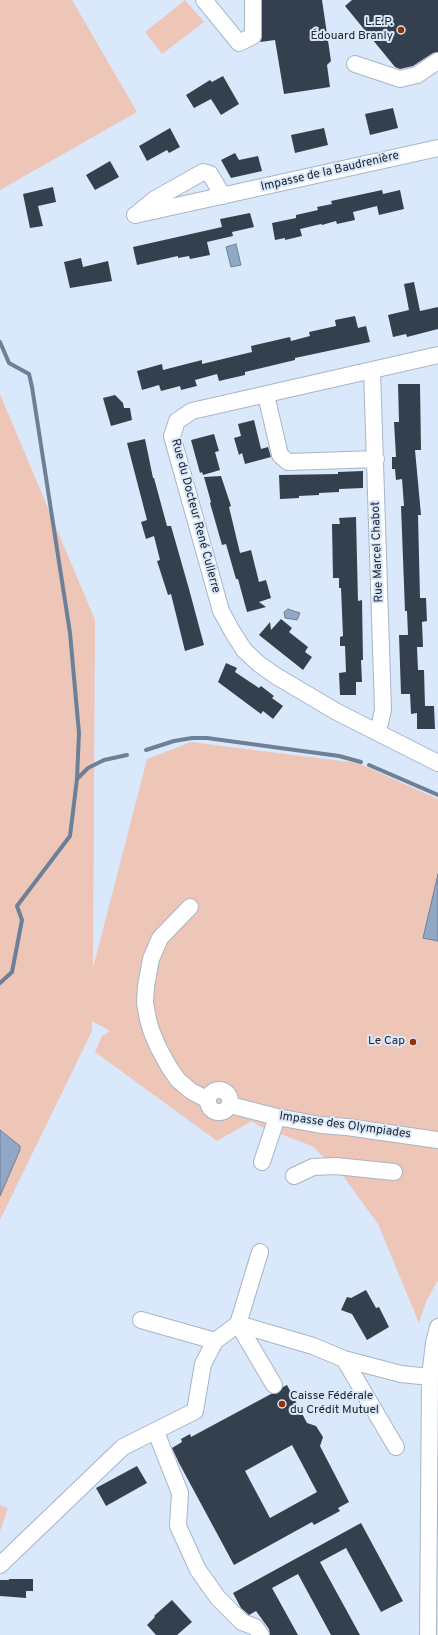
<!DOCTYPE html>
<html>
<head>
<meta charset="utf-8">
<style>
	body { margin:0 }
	canvas { display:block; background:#dae8fb }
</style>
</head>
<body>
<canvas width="438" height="1635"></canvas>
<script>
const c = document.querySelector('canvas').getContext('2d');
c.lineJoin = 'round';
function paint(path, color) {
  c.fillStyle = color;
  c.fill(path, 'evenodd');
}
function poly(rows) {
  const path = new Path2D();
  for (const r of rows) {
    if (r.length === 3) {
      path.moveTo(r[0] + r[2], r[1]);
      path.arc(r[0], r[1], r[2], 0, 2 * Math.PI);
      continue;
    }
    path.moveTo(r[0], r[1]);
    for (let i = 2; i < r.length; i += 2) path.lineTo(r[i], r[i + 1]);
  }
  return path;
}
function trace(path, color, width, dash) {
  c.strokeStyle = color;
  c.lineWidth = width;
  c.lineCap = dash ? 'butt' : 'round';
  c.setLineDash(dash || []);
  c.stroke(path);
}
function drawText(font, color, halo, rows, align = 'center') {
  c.font = font + ' Overpass,sans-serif';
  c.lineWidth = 4;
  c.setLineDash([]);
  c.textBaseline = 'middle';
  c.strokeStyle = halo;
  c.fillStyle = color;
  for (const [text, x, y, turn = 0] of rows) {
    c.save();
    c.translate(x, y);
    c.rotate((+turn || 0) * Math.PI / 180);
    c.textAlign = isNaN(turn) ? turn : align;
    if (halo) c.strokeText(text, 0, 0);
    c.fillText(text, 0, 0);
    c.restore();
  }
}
paint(poly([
	[0,0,72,0,137,112,0,190],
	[185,0,204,22,162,54,145,32],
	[0,394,95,620,93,968,147,759,191,742,358,763,438,799,438,1280,426,1302,419,1323,378,1224,343,1176,312,1146,259,1126,252,1121,217,1141,95,1052,102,1036,110,1031,92,1021,92,1031,0,1220],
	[0,1505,8,1508,0,1531]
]), '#eec6b8');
const water = poly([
	[236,244,241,265,231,267,226,247,236,244],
	[288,609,300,613,297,620,285,618,284,612,288,609],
	[438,874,438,941,423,938,438,874],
	[0,1130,20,1146,20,1150,0,1196,0,1130]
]);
paint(water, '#90a7c6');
trace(water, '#6e8098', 1);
trace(poly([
	[0,342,9,363,29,374,32,387,70,633,79,733,77,779,70,836,17,906,22,920,12,972,0,983],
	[146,750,174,741,192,738,207,738,339,756,361,762],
	[369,765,438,795],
	[77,779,88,768,104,760,127,755]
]), '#6e8098', 4);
paint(poly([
	[262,0,322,0,331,61,327,65,330,87,284,94,275,40,260,42,262,36],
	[352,0,438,0,438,52,433,53,413,66,400,69,395,67,345,6],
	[223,76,239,104,221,115,211,99,194,108,186,95,210,80,212,82],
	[393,108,398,128,370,135,365,114],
	[170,128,180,147,169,153,167,150,147,161,139,146],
	[324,128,328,145,295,153,291,135],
	[235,153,239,160,258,156,262,171,231,178,221,160],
	[110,161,119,177,95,190,86,175],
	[53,187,56,202,38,206,43,226,30,228,23,194],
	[382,190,383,194,400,190,404,209,379,215,377,206,353,212,355,220,337,224,336,221,322,225,321,224,300,229,302,236,285,240,285,238,275,240,272,223,296,218,296,215,318,210,317,207,332,204,331,201],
	[250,213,254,227,232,232,233,236,207,242,210,255,190,259,189,256,178,258,178,256,137,265,133,247,222,227,220,219],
	[81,258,83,267,108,261,112,281,70,288,64,262],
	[414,282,420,311,438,307,438,329,407,337,406,334,393,337,388,315,409,310,404,284],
	[355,316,358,328,366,326,370,342,295,358,295,360,245,372,245,375,219,381,217,374,195,380,197,386,181,390,180,386,161,391,159,385,142,390,137,371,162,364,163,370,202,360,202,364,252,352,251,346,290,337,291,341,310,336,309,332,336,326,335,320],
	[398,384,420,384,421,450,415,450,421,515,418,515,420,598,426,598,427,621,422,622,423,647,417,647,418,670,424,670,425,706,434,706,435,729,417,729,417,713,411,714,410,694,401,694,399,635,408,635,407,611,405,611,401,506,404,506,402,479,396,480,395,469,392,469,392,457,396,457,394,422,399,422],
	[115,395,123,403,124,408,130,408,132,420,111,426,103,398],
	[254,420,261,449,268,447,271,457,245,464,242,453,239,455,234,438,241,436,238,424],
	[214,434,219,451,215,452,220,470,203,475,202,472,200,473,191,440],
	[145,439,153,478,154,478,167,526,171,526,189,589,204,645,185,651,171,594,168,595,157,561,160,560,154,536,146,539,141,522,147,520,127,443],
	[363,471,363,488,339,489,339,492,319,493,319,495,299,496,299,498,280,499,279,475,338,474,338,472],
	[221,476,231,506,229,507,240,553,251,550,259,582,266,580,271,598,259,602,266,607,247,612,238,579,236,579,226,544,222,545,210,503,211,502,204,477],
	[356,517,358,601,362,600,363,660,361,660,362,682,356,682,356,695,340,695,339,673,346,672,345,646,340,646,340,637,343,636,341,588,339,588,339,578,333,578,332,524,340,524,339,518],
	[281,619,292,628,289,632,308,647,305,652,312,657,303,670,259,635,270,622,271,630],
	[226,663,237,668,235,672,259,688,261,686,274,696,272,698,283,706,273,719,263,711,261,714,218,682],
	[366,1290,376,1308,379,1307,389,1327,367,1340,352,1314,341,1310,347,1297,351,1298],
	[287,1385,307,1423,316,1426,323,1437,320,1446,349,1502,338,1508,340,1511,314,1525,312,1522,234,1565,179,1463,172,1448,182,1442,181,1439,190,1434,191,1437,271,1394,278,1393,283,1387],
	[292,1445,317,1492,270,1518,245,1471],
	[137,1466,147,1483,106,1506,96,1488],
	[361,1523,403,1601,381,1612,346,1548,320,1562,360,1635,331,1635,298,1574,272,1588,298,1635,270,1635,269,1629,256,1611,249,1615,241,1608,233,1593],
	[9,1579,33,1579,33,1591,26,1591,26,1598,0,1596,0,1580,9,1580],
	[172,1600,192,1622,177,1635,156,1635,147,1625,155,1617,154,1616]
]), '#35404f');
const minor = poly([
	[204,0,239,43,253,36,253,0],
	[355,64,400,79,417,75,438,61],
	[139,212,155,199,203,172,210,174,223,196],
	[135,215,438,148],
	[438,355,192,411,177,421,172,436,221,611,232,631,244,650,259,664,276,676,337,712,438,763],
	[372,370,383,710,380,723,376,732],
	[266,395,280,455,288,462,376,459],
	[190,907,160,938,151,959,146,986,145,1003,148,1019,151,1030,158,1047,169,1067,178,1080,191,1091,208,1100],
	[219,1101,11],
	[230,1105,277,1117,321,1125,347,1127,438,1140],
	[262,1162,277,1117],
	[294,1176,313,1167,336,1166,394,1172],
	[141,1320,215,1341,238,1324,260,1252],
	[238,1324,313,1346,344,1359,401,1374,430,1377],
	[238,1324,274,1385],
	[344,1359,396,1447],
	[156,1432,180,1493,178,1526,198,1570,218,1598,242,1622,255,1627,261,1635],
	[0,1565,123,1447,195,1411,203,1364,215,1341],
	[428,1635,430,1377,434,1343,438,1327]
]);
trace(minor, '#a7b5c7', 18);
trace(minor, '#fff', 16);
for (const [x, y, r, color] of [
	[401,30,4,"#963002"],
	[413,1042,4,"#963002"],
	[282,1404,4,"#963002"]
]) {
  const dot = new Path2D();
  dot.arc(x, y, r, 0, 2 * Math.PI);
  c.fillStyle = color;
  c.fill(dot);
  trace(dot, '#dae8fb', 1.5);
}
drawText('12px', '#20252c', '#dae8fb', [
	["L.E.P.",393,23],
	["Édouard Branly",393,37],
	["Le Cap",405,1042],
	["Caisse Fédérale",290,1397,"left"],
	["du Crédit Mutuel",290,1411,"left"]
], 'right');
drawText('12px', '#20252c', '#dae8fb', [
	["Impasse de la Baudrenière",330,172,-13],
	["Rue du Docteur René Cullerre",195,516,75],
	["Rue Marcel Chabot",378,552,-92],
	["Impasse des Olympiades",345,1126,8]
]);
</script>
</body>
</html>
